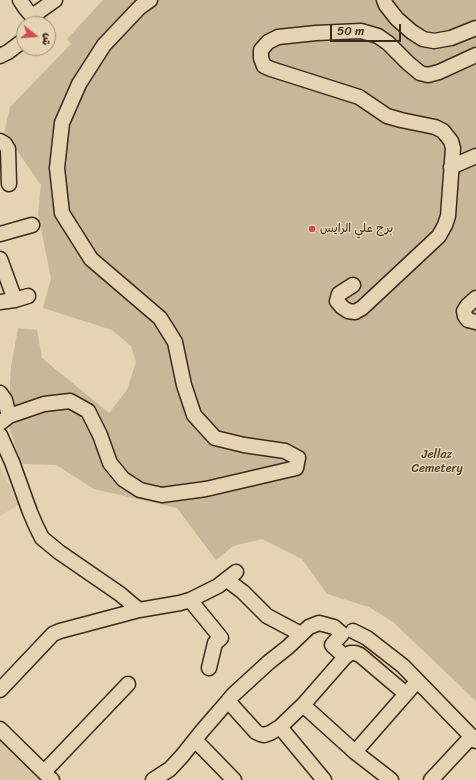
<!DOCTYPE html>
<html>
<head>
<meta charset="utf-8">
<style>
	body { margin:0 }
	#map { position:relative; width:476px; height:780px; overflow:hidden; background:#e5d3b1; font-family:Sriracha,"Playpen Sans Arabic",sans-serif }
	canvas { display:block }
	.north { position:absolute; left:16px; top:16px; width:40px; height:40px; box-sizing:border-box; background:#e5d3b1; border:1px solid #a18f76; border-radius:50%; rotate:107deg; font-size:11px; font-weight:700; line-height:16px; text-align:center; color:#3b2a1e }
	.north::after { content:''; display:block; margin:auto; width:14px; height:18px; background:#d1495b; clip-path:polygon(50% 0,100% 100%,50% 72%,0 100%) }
	.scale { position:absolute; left:330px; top:24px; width:71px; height:18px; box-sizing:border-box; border:2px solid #3b2a1e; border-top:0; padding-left:5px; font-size:12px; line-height:14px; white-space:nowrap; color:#3b2a1e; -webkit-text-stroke:3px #e5d3b1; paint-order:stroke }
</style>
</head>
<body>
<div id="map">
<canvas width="476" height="780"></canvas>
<div class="north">ش</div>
<div class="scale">50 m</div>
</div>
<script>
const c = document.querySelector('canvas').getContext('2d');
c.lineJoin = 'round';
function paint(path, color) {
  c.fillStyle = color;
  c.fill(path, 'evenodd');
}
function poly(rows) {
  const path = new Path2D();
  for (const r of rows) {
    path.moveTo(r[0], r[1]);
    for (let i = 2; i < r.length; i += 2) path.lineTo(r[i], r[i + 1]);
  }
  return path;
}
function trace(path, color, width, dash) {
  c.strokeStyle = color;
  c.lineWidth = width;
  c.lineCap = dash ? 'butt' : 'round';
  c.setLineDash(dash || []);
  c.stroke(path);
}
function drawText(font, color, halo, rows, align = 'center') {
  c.font = font + ' Sriracha,"Playpen Sans Arabic",sans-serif';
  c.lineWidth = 3;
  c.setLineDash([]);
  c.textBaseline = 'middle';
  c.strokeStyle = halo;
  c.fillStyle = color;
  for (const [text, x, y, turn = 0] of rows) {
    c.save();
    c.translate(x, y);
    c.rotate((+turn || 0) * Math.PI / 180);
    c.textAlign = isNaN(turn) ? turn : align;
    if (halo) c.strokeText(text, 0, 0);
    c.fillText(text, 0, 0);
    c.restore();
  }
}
paint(poly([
	[0,467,19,504,0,516],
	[0,741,41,780,0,780]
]), '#d7c5a5');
paint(poly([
	[103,0,476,0,476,701,393,622,369,607,327,594,302,559,262,539,233,546,216,560,177,508,94,489,56,465,21,464,8,423,11,367,18,328,37,330,42,358,109,413,127,390,136,362,131,346,112,330,43,308,51,278,38,214,41,185,15,148,4,134,10,107,71,44,67,39]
]), '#c9b799');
const minor = poly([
	[20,0,26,9,39,24],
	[384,0,386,5,397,19,412,32,423,39,434,41,451,38,476,28],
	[33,16,38,12,55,0],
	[0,56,8,52,24,40],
	[0,141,5,144,8,149,9,184],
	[451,167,476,156],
	[0,234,32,225],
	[0,259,15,300],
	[353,285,339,294,337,301,342,307,348,311,355,312,362,308,439,236,445,225,448,216,453,148,451,141,443,131,435,127,401,120,387,116,359,97,271,69,264,66,261,58,261,50,268,42,278,37,316,33,361,31,378,36,388,43,408,63,420,73,428,75,439,72,476,55],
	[476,298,467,306,464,311,465,316,468,320,476,322],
	[0,302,15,300,28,296],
	[0,393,5,400,9,416],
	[0,423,9,416,44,404,70,401,88,411,100,435,110,463,123,479,140,490,162,495,206,489,296,468,298,458,285,451,244,445,215,438,194,415,184,385,175,342,160,318,91,259,62,213,57,168,62,123,79,84,104,45,140,7,150,0],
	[0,435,12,462,30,512,36,526,42,538,59,552,120,594,139,610],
	[227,580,243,592,267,616,301,634],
	[190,600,221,638,215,643,209,668],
	[353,631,367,638,403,666,476,741],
	[345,657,332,645,342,634,334,627,319,623,309,627,288,647,269,662,233,695,228,701,256,732,260,734,264,735,270,733,280,727,303,705,345,657,350,653,355,653,360,655,406,694],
	[0,690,53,634,60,631,139,610,180,603,190,600,218,586,236,572],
	[303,705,355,752,391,780],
	[280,727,324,780],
	[0,729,52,780],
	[196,741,234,780],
	[355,752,412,687],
	[44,772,128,684],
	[153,780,170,769,182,756,202,731,228,701],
	[431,780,472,736]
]);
trace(minor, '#3b2a1e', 17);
trace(minor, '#e5d3b1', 14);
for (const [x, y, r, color] of [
	[312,229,4,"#d1495b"]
]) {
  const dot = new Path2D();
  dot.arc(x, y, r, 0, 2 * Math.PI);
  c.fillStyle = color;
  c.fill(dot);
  trace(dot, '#e5d3b1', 1.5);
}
drawText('12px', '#3b2a1e', '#e5d3b1', [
	["برج علي الرايس",320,229]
], 'left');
drawText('12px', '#503f30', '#e5d3b1', [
	["Jellaz",437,455],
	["Cemetery",437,469]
]);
</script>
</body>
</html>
